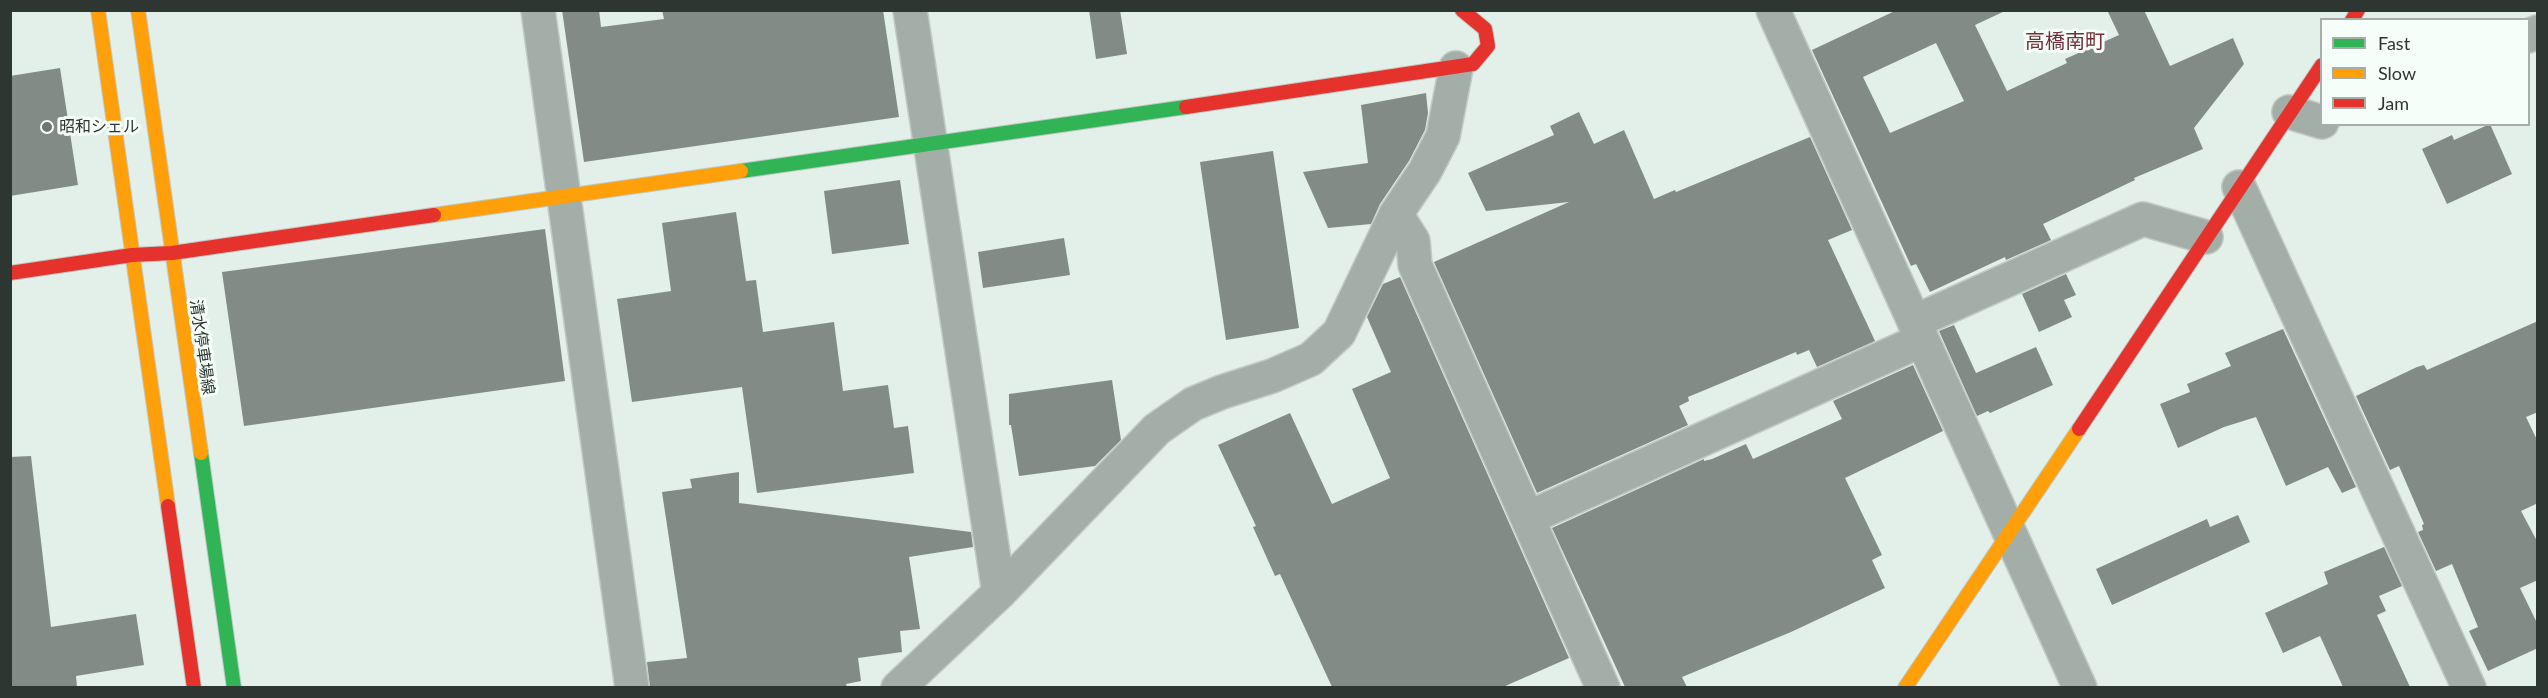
<!DOCTYPE html>
<html>
<head>
<meta charset="utf-8">
<style>
	body { margin:0 }
	#map { position:relative; width:2548px; height:698px; overflow:hidden; background:#e3efe9; font-family:Lato,sans-serif }
	canvas { display:block }
	.frame { position:absolute; inset:0; border:12px solid #2e3632; pointer-events:none }
	.legend { position:absolute; left:2320px; top:18px; width:210px; height:108px; box-sizing:border-box; background:#f5fef9; border:2px solid #a5aea9; margin:0; padding:8px 10px; list-style:none; font-size:18px; color:#2e3632 }
	.legend li { display:flex; align-items:center; gap:12px; height:30px }
	.legend b { width:30px; border:2px solid #a5aea9 }
</style>
</head>
<body>
<div id="map">
<canvas width="2548" height="698"></canvas>
<div class="frame"></div>
<ul class="legend">
<li><b style="height:8px;background:#30b455"></b>Fast</li>
<li><b style="height:8px;background:#ff9f0a"></b>Slow</li>
<li><b style="height:8px;background:#e5322d"></b>Jam</li>
</ul>
</div>
<script>
const c = document.querySelector('canvas').getContext('2d');
c.lineJoin = 'round';
function paint(path, color) {
  c.fillStyle = color;
  c.fill(path, 'evenodd');
}
function poly(rows) {
  const path = new Path2D();
  for (const r of rows) {
    path.moveTo(r[0], r[1]);
    for (let i = 2; i < r.length; i += 2) path.lineTo(r[i], r[i + 1]);
  }
  return path;
}
function trace(path, color, width, dash) {
  c.strokeStyle = color;
  c.lineWidth = width;
  c.lineCap = dash ? 'butt' : 'round';
  c.setLineDash(dash || []);
  c.stroke(path);
}
function drawText(font, color, halo, rows, align = 'center') {
  c.font = font + ' Lato,"Noto Sans JP",sans-serif';
  c.lineWidth = 6;
  c.setLineDash([]);
  c.textBaseline = 'middle';
  c.strokeStyle = halo;
  c.fillStyle = color;
  for (const [text, x, y, turn = 0] of rows) {
    c.save();
    c.translate(x, y);
    c.rotate((+turn || 0) * Math.PI / 180);
    c.textAlign = isNaN(turn) ? turn : align;
    if (halo) c.strokeText(text, 0, 0);
    c.fillText(text, 0, 0);
    c.restore();
  }
}
paint(poly([
	[562,10,599,10,601,27,664,19,662,10,883,10,899,117,584,162],
	[1089,10,1120,10,1127,54,1096,59],
	[1897,10,2007,10,1975,25,2007,91,2067,63,2065,59,2119,35,2107,10,2144,10,2170,66,2233,38,2244,64,2194,128,2203,149,2134,178,2135,180,2043,224,2051,240,2006,260,2005,257,1930,292,1916,264,1911,266,1812,50],
	[1936,43,1964,101,1890,133,1863,77],
	[60,68,78,185,10,196,10,76],
	[1426,93,1428,113,1425,130,1409,161,1380,204,1371,224,1328,228,1303,172,1368,163,1361,105],
	[1579,112,1594,144,1624,130,1654,199,1675,190,1676,192,1810,137,1852,230,1828,240,1875,341,1817,367,1809,350,1797,355,1796,352,1688,397,1689,401,1679,406,1688,425,1537,493,1434,262,1569,202,1486,211,1468,173,1554,135,1550,126],
	[2490,124,2512,174,2447,204,2422,149,2452,135,2454,140],
	[1273,151,1299,328,1226,340,1200,162],
	[900,180,909,244,832,254,824,191],
	[736,212,746,281,756,280,763,332,834,322,843,391,888,385,894,428,908,426,914,473,757,493,742,387,632,402,617,299,671,291,662,223],
	[545,229,565,381,244,426,222,272],
	[1064,238,1070,275,983,288,978,252],
	[2066,274,2076,295,2064,300,2072,317,2039,332,2022,294],
	[1400,277,1569,658,1503,687,1332,687,1280,574,1275,576,1253,527,1256,526,1218,445,1290,413,1332,504,1390,478,1352,389,1391,372,1367,317,1383,284],
	[2538,321,2538,412,2526,417,2538,442,2538,503,2521,511,2538,543,2538,580,2520,588,2538,625,2538,648,2488,671,2469,631,2478,627,2452,564,2436,571,2418,532,2423,530,2422,525,2424,524,2399,466,2390,470,2356,396,2417,367,2424,365,2427,370],
	[1954,325,1976,373,2036,347,2053,385,1990,413,1988,411,1977,416,1939,331],
	[2283,329,2356,487,2342,493,2328,467,2286,486,2256,417,2224,427,2178,448,2160,404,2190,392,2187,384,2231,366,2225,353],
	[1913,365,1943,431,1845,478,1882,555,1872,560,1885,588,1791,632,1682,677,1687,687,1625,687,1552,528,1704,459,1704,461,1712,459,1746,444,1753,459,1842,419,1833,401],
	[1112,380,1121,440,1095,466,1019,476,1011,425,1009,425,1009,394],
	[31,456,51,627,136,614,144,665,76,676,77,687,10,687,10,457],
	[739,472,739,503,971,532,973,547,909,557,920,629,900,631,902,652,858,658,861,681,846,684,847,687,650,687,647,662,687,658,662,492,692,488,690,479],
	[2238,515,2250,542,2112,605,2096,569,2207,519,2210,527],
	[2384,547,2402,586,2379,596,2386,611,2377,615,2410,687,2343,687,2320,636,2283,653,2265,613,2328,584,2324,572]
]), '#838b87');
const street = poly([
	[538,10,632,688],
	[1773,10,2080,688],
	[2528,36,2538,32],
	[1456,68,1443,136,1425,171,1396,214,1413,241,1415,265,1603,688],
	[2289,112,2322,122],
	[2239,187,2469,688],
	[1914,322,2143,219,2206,237],
	[1528,518,1922,340],
	[999,593,1157,429,1193,404,1222,392,1272,376,1311,359,1339,333,1396,214],
	[898,688,999,593,910,10]
]);
const fast = poly([
	[741,171,1186,107],
	[201,453,234,688]
]);
const slow = poly([
	[98,10,168,506],
	[138,10,201,453],
	[434,215,741,171],
	[1905,688,2079,429]
]);
const jam = poly([
	[2352,20,2358,10],
	[1186,107,1473,64,1488,46,1485,29,1462,10],
	[10,273,132,255,172,253,434,215],
	[2079,429,2322,65],
	[168,506,194,688]
]);
trace(street, '#c0c9c4', 36);
trace(fast, '#c0c9c4', 16);
trace(slow, '#c0c9c4', 16);
trace(jam, '#c0c9c4', 16);
trace(street, '#a3aea8', 33);
trace(fast, '#30b455', 14);
trace(slow, '#ff9f0a', 14);
trace(jam, '#e5322d', 14);
for (const [x, y, r, color] of [
	[47,127,6,"#6d7772"]
]) {
  const dot = new Path2D();
  dot.arc(x, y, r, 0, 2 * Math.PI);
  c.fillStyle = color;
  c.fill(dot);
  trace(dot, '#f5fef9', 2);
}
drawText('16px', '#2e3632', '#f5fef9', [
	["昭和シェル",59,127]
], 'left');
drawText('16px', '#2e3632', '#f5fef9', [
	["清水停車場線",202,347,82]
]);
drawText('20px', '#752e39', '#f5fef9', [
	["高橋南町",2065,42]
]);
</script>
</body>
</html>
